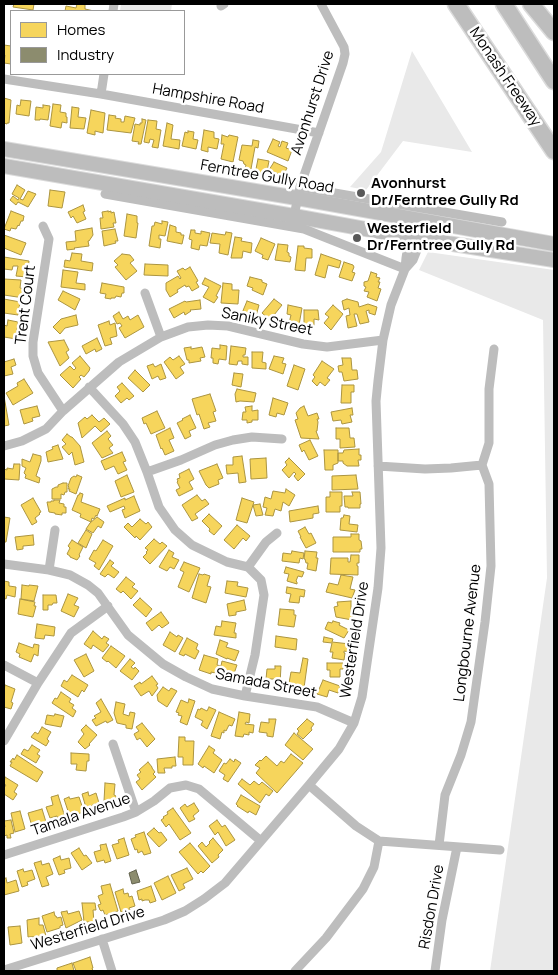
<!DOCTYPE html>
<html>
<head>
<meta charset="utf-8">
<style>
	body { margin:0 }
	#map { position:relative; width:558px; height:975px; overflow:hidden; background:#fff; font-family:Manrope,sans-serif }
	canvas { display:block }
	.frame { position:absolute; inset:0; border:5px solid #000; pointer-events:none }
	.legend { position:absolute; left:10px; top:10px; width:175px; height:65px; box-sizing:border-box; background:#fff; border:1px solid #999; margin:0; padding:6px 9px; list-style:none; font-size:15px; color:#000 }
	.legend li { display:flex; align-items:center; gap:10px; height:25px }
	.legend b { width:25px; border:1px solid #999 }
</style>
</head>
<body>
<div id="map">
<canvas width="558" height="975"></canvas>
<div class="frame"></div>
<ul class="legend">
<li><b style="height:14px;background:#f6d55c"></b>Homes</li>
<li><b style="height:14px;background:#8c8c6e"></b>Industry</li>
</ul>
</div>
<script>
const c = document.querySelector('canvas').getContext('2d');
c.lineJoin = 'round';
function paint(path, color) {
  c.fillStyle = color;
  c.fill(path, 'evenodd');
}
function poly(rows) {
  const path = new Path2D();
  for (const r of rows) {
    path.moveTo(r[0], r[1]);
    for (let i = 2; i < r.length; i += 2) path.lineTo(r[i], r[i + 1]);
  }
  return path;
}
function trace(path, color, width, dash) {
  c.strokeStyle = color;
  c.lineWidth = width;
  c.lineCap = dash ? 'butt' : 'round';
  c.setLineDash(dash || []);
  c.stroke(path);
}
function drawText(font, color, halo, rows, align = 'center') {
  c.font = font + ' Manrope,sans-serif';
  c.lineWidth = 5;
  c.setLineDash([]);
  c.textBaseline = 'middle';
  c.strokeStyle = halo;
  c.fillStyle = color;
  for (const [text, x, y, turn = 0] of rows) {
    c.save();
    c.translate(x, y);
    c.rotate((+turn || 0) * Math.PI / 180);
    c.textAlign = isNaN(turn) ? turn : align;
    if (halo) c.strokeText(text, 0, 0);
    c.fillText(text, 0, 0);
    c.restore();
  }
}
paint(poly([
	[121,4,172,4,171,11,120,11],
	[412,51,472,152,403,141,366,190,350,187,381,152],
	[428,252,554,270,554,971,490,971,547,578,543,320,419,270]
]), '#e9e9e9');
const homes = poly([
	[14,4,34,4,33,10,13,7,14,4],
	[77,4,85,4,85,9,94,11,65,11,66,6,76,8,77,4],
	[4,45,11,46,11,64,4,63,5,55,4,55,4,45],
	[4,98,11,100,9,123,7,123,7,124,4,123,4,98],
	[21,100,31,101,29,116,16,114,17,105,20,106,21,100],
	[53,104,61,105,60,112,66,113,66,117,67,117,67,123,62,122,61,128,50,126,53,104],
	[43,105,50,106,48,120,40,119,40,120,35,120,36,107,43,108,43,105],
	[72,107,79,108,78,117,86,118,84,129,70,128,72,107],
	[91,110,105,113,103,133,95,131,95,135,87,133,91,110],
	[109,115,116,116,115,118,121,119,121,122,124,122,125,116,135,118,131,133,107,130,109,115],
	[142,119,146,120,141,144,138,144,139,142,132,141,135,124,140,125,140,123,142,123,142,119],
	[148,120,157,121,156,129,161,130,158,148,152,147,154,140,150,139,149,143,144,142,148,120],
	[167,123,173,125,171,139,180,140,179,149,163,146,167,123],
	[204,130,214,132,214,138,219,139,217,149,208,147,208,152,201,150,204,130],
	[188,131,194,132,193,139,198,140,196,149,182,146,185,132,188,133,188,131],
	[222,135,228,137,229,135,238,137,233,162,221,159,224,144,221,144,222,135],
	[273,139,280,142,278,146,280,147,282,141,288,143,286,148,292,150,288,161,267,152,273,139],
	[253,140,259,141,258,148,255,147,251,169,245,168,246,165,244,164,243,161,239,160,242,145,252,146,253,140],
	[258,159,269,161,266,176,255,174,258,159],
	[274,162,287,168,283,176,269,170,274,162],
	[17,185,25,190,20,199,23,200,28,191,36,194,28,207,18,202,16,205,10,200,13,196,18,200,19,198,12,194,17,185],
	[50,190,65,192,62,208,48,206,50,190],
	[83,205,85,211,83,212,86,219,77,223,73,216,71,218,68,212,83,205],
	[11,211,24,216,23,221,21,221,19,226,18,225,16,229,11,228,10,231,4,229,11,211],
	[108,211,108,212,111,211,111,213,114,212,116,223,113,223,114,227,101,229,100,218,103,218,102,212,108,211],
	[127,214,137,216,137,223,138,223,136,238,124,236,127,214],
	[162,221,168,222,165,236,159,235,159,239,161,239,160,248,149,246,152,226,154,226,155,222,162,224,162,221],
	[170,225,176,227,176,232,181,233,181,235,184,235,182,244,167,241,170,225],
	[92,228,93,235,89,241,88,241,89,246,74,248,75,249,67,250,66,242,76,241,75,231,92,228],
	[115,229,118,241,115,241,116,243,104,246,102,231,115,229],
	[191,230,195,230,195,233,201,234,201,231,210,233,207,246,200,245,199,250,191,248,192,240,189,239,191,230],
	[226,232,232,233,228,255,219,253,220,244,210,243,212,233,225,235,226,232],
	[4,235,26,243,21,255,4,248,4,235],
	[235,237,242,238,241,241,252,243,251,253,243,251,242,258,231,258,235,237],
	[261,238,275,244,268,260,262,258,263,255,255,251,261,238],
	[278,244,288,245,287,252,289,253,289,256,291,257,290,262,275,260,278,244],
	[298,246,304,246,304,248,312,249,312,258,306,258,305,271,295,270,298,246],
	[72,253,82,254,81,261,93,263,92,271,64,267,65,260,70,261,72,253],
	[122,254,130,255,134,260,130,263,137,271,126,280,115,267,118,265,114,261,122,254],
	[321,254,341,261,339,268,328,265,325,278,315,275,321,254],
	[4,257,29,261,27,277,16,276,18,266,13,266,12,270,4,269,4,257],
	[344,262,353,265,354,267,352,272,355,273,352,281,339,277,344,262],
	[145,264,168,265,168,276,144,275,145,264],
	[190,267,197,279,198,281,196,282,199,287,192,291,189,286,186,287,185,285,177,290,178,292,170,297,166,290,166,283,178,276,180,279,181,278,177,271,183,268,185,270,190,267],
	[63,270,78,272,76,283,85,284,85,290,61,287,63,270],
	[371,272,377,274,376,277,380,278,378,282,380,282,378,288,381,289,377,301,367,297,369,292,364,291,366,287,364,286,364,282,368,281,371,272],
	[250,277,262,280,262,282,267,284,263,295,252,290,253,288,247,286,250,277],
	[205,278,221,286,216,296,218,297,214,303,203,297,209,287,202,284,205,278],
	[4,279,21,280,20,288,25,289,24,298,4,295,4,279],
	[102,283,124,287,124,293,122,293,121,297,116,296,115,298,111,298,111,299,105,298,106,294,100,293,102,283],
	[223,283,232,284,232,290,239,290,238,304,221,303,223,283],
	[63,291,80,299,75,310,58,300,63,291],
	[4,299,20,302,18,315,4,313,4,299],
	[274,299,282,305,270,320,262,313,274,299],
	[347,299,358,302,359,307,368,304,377,307,375,315,369,313,369,310,366,311,369,322,360,324,357,314,354,314,357,326,348,328,346,316,350,315,349,308,344,310,342,301,347,299],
	[200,300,201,309,190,310,191,311,185,315,184,312,174,318,169,309,185,301,186,302,200,300],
	[247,301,259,305,256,316,249,313,248,315,242,313,247,301],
	[288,305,302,308,299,325,289,323,291,315,287,314,288,305],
	[333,305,343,314,331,330,324,323,329,317,325,314,333,305],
	[304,310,318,310,319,320,314,319,314,327,307,327,307,325,304,325,304,310],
	[119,312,123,319,128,316,130,320,138,315,144,327,125,338,119,328,122,326,120,323,117,324,113,316,119,312],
	[76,315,78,325,65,328,60,334,53,327,61,319,76,315],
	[8,320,18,322,16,339,4,337,4,325,7,326,8,320],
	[109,321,110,325,115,323,117,336,110,338,112,344,105,346,98,325,109,321],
	[97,338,102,349,96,352,95,349,86,354,82,346,97,338],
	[64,340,69,350,66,352,69,358,60,366,48,342,64,340],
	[220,345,227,346,226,360,219,359,218,364,213,363,213,358,211,358,212,348,220,349,220,345],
	[231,346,246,348,245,355,243,355,243,357,248,357,248,365,242,364,242,361,238,361,237,365,229,364,231,346],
	[191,347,191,349,202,347,205,357,200,358,201,361,189,363,189,360,187,360,184,348,191,347],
	[252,352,263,352,262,362,266,363,266,369,252,368,252,352],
	[80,356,90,368,89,371,84,377,81,375,79,377,81,379,73,388,60,375,70,366,74,370,76,368,72,363,80,356],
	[179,356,185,364,180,367,184,373,176,379,164,362,170,357,173,360,179,356],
	[274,356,284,358,282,363,286,364,283,374,269,369,274,356],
	[342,358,351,358,352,370,357,370,358,379,344,381,342,372,339,372,338,366,343,365,342,358],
	[14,359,16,365,11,367,13,374,4,376,4,362,14,359],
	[322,361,334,369,327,378,330,380,325,386,320,382,317,386,312,381,315,377,313,375,322,361],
	[153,364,155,367,161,364,166,378,160,380,158,376,152,379,147,366,153,364],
	[294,365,305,369,298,390,287,386,294,365],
	[135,370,150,385,143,392,128,378,135,370],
	[234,373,243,374,241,387,232,385,234,373],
	[24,379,33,393,13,405,6,393,18,386,17,383,24,379],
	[122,383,134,396,129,400,127,398,121,403,115,396,120,391,117,387,122,383],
	[342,385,354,385,354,392,351,392,351,403,341,403,342,385],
	[237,389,256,393,254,402,240,401,236,402,235,394,237,389],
	[210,394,216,411,213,412,216,421,208,423,210,427,204,429,199,414,197,415,192,399,210,394],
	[4,396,9,425,4,426,4,396],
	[273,398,288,403,284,415,277,413,276,417,269,415,273,398],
	[37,406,40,416,32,418,33,421,24,424,20,410,37,406],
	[252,406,252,411,258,410,258,420,252,420,252,422,247,423,247,420,242,420,243,412,246,412,245,407,252,406],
	[304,406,308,416,317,413,319,419,317,419,318,422,317,431,316,431,319,439,301,438,295,420,298,419,296,413,300,408,304,406],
	[352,408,353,415,350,415,352,422,342,424,341,420,333,421,331,412,352,408],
	[157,411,165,428,151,434,146,423,144,424,142,418,157,411],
	[92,415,99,422,104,418,110,424,101,432,95,426,82,438,78,423,85,417,87,419,92,415],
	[190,415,196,428,189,431,191,436,185,439,177,423,183,420,182,419,190,415],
	[170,428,174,438,169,440,174,451,165,455,162,448,161,449,156,435,170,428],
	[336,428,349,428,350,438,354,438,355,447,340,448,340,439,336,439,336,428],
	[107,431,111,436,108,439,113,445,109,448,113,453,102,458,92,443,107,431],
	[67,434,71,437,72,437,80,446,84,462,75,465,72,452,69,455,62,447,66,444,62,440,67,434],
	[310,440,318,456,309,460,304,450,302,452,299,445,310,440],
	[58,445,63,459,48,462,46,452,53,449,52,447,58,445],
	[359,449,359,455,361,455,361,460,358,460,359,466,347,466,343,463,343,461,338,461,338,453,343,453,344,450,359,449],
	[324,450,338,450,338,463,333,465,333,470,325,470,324,450],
	[122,452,126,461,123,462,127,470,118,474,114,466,105,470,101,461,122,452],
	[33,454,41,456,41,461,36,476,40,478,39,483,25,478,26,475,24,473,26,468,22,466,22,459,30,462,33,454],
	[242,456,246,482,239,483,238,473,227,474,226,465,233,465,233,457,242,456],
	[266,458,267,478,251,479,250,459,266,458],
	[289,458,305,474,298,481,294,476,296,474,294,472,289,478,282,470,287,465,285,462,289,458],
	[14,464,20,464,19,480,4,479,4,469,7,470,7,468,13,469,14,464],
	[217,464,223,478,218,480,219,484,209,488,206,485,199,471,217,464],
	[189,469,194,479,189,482,193,489,179,496,176,490,180,488,177,482,178,481,177,479,180,478,179,474,189,469],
	[77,475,82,477,76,494,69,491,70,489,68,489,69,487,68,486,71,478,74,476,76,477,77,475],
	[127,475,134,492,121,497,115,481,127,475],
	[356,475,358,489,332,490,332,476,356,475],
	[63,483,67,483,67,492,65,492,64,495,61,494,61,499,52,499,52,489,56,487,58,487,58,485,63,483],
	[286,489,295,495,289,506,283,502,281,511,275,509,273,516,265,515,267,508,263,507,265,497,271,499,273,491,285,493,286,489],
	[330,492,342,492,342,506,340,506,340,512,326,512,326,497,330,497,330,492],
	[352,492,360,492,361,504,360,504,360,508,348,508,348,507,345,507,344,496,353,496,352,492],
	[80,493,83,494,81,502,100,509,97,516,96,515,94,519,92,518,91,522,80,517,81,514,72,510,78,495,79,495,80,493],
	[197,495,202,501,205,499,209,504,195,514,198,518,192,521,182,505,197,495],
	[134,496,140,511,125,518,122,510,125,509,124,506,110,512,107,506,125,498,125,500,134,496],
	[33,498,41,512,39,513,40,514,35,518,37,522,32,525,21,505,33,498],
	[242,498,254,502,247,523,236,520,242,498],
	[54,500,60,500,59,503,64,504,64,507,66,507,66,513,62,513,62,515,55,514,55,513,49,512,47,502,51,502,51,501,54,501,54,500],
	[260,504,263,515,256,516,253,505,260,504],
	[318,506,319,513,313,514,313,518,290,522,289,511,318,506],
	[209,514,222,526,214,535,209,531,210,529,202,521,209,514],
	[344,515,350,516,349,524,358,525,357,532,340,530,341,518,343,518,344,515],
	[4,517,10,518,6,542,4,542,4,517],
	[97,517,104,522,101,528,98,526,93,533,86,529,90,523,97,517],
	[140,519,146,524,148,522,152,527,140,540,136,536,135,538,124,527,128,523,132,527,140,519],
	[237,525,250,536,246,541,243,538,234,549,224,540,237,525],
	[305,527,309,534,311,533,316,543,306,548,300,537,301,537,298,531,305,527],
	[86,530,92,534,86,548,78,543,86,530],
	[351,534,359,534,359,540,361,541,362,549,360,549,360,552,333,552,333,537,351,537,351,534],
	[33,535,34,545,23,546,23,549,17,550,15,537,33,535],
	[154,539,160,544,162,542,167,546,150,564,143,557,147,553,146,552,148,550,145,548,154,539],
	[72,540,83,547,79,555,80,556,77,560,70,557,70,556,67,554,70,548,68,546,72,540],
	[103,540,113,546,99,570,94,566,96,563,89,559,94,550,96,551,103,540],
	[169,550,174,553,172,557,179,560,174,569,170,567,167,571,159,567,169,550],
	[292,551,304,553,303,559,300,558,299,563,282,561,283,553,291,554,292,551],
	[305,551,317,552,316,558,318,558,316,571,307,569,308,563,306,563,305,559,304,559,305,551],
	[351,555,359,555,359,563,357,563,357,566,358,566,358,575,330,574,331,558,348,558,348,562,350,562,351,555],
	[110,560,114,563,111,566,119,572,114,578,108,574,105,577,100,574,110,560],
	[184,562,200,568,189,592,178,587,184,572,180,570,184,562],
	[286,567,304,572,302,577,298,576,296,581,297,582,297,584,287,581,289,574,284,573,286,567],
	[199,574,203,575,204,574,210,576,207,586,211,587,206,603,192,598,199,574],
	[341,575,353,577,350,589,355,590,352,598,326,592,329,583,338,585,341,575],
	[126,577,135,584,132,587,138,591,131,599,123,591,121,593,116,589,126,577],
	[4,581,9,582,9,586,16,587,15,597,7,595,6,599,4,598,4,581],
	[227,581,238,582,237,586,248,588,246,597,225,593,227,581],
	[22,585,29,586,29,585,38,586,34,601,21,599,22,585],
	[287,587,305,590,304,597,300,596,299,603,289,602,291,594,286,593,287,587],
	[68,594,78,598,74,605,79,607,74,617,61,611,68,594],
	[43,595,56,595,57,603,53,603,52,605,48,605,48,610,43,610,43,595],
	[140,598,152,609,146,617,133,605,140,598],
	[20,599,35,602,34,606,36,606,33,617,18,614,20,599],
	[244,600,246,610,236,612,236,615,229,616,227,604,244,600],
	[351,601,351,615,353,614,352,620,336,617,334,607,338,606,337,602,351,601],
	[280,609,294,610,294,615,296,615,294,627,278,625,280,609],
	[161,612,169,623,162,628,159,625,152,631,146,623,161,612],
	[222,621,236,623,234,633,236,633,236,638,214,635,216,626,221,627,222,621],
	[333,621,340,623,339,625,349,630,344,638,325,629,328,622,332,623,333,621],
	[37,624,55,627,54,636,45,635,44,639,35,638,37,624],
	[93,631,102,639,104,636,109,639,106,643,109,645,103,652,93,645,91,649,84,644,93,631],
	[170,632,177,637,178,635,183,638,175,652,163,645,170,632],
	[276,636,297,639,296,650,275,647,276,636],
	[324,637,333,639,332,642,350,644,349,652,344,651,344,653,345,653,344,660,332,658,333,652,330,652,332,643,323,642,324,637],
	[187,638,198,644,196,649,199,651,195,659,185,654,184,656,179,654,187,638],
	[220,640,228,643,226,647,239,651,235,661,227,658,227,659,216,654,220,640],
	[19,643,33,648,34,644,39,645,38,656,34,654,31,662,19,657,20,654,16,652,19,643],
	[111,646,125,656,116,668,108,661,107,662,102,658,111,646],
	[86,654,94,671,84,677,74,660,86,654],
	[204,655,218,659,217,665,221,666,222,661,237,665,231,682,217,678,218,674,215,673,211,672,211,674,199,670,204,655],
	[303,658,308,659,304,688,298,687,299,685,289,683,291,672,300,673,303,658],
	[130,659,135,663,131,667,134,669,135,667,139,671,132,680,120,671,130,659],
	[327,663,343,663,343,669,340,669,340,677,330,677,330,670,327,670,327,663],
	[275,666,281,666,280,684,274,683,274,679,266,679,267,669,275,669,275,666],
	[72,675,88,685,84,692,82,690,78,697,61,686,64,680,67,682,72,675],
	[152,676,158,684,156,685,158,688,152,696,149,691,141,696,134,686,140,682,141,684,152,676],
	[323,680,340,686,338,693,329,690,327,697,317,694,323,680],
	[5,685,15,689,11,702,13,703,11,709,4,707,4,691,5,685],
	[163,687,169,691,171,688,177,691,167,707,158,701,157,695,163,687],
	[61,692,71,699,69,702,74,705,72,708,76,711,73,717,52,703,55,698,57,699,61,692],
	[101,699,113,720,107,723,106,721,96,726,92,720,96,718,94,716,101,712,96,703,101,699],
	[189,699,195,701,187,725,180,722,182,716,178,715,179,713,176,712,181,700,188,703,189,699],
	[116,702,125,704,123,714,129,716,130,712,135,713,132,729,126,728,126,725,117,723,114,713,116,702],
	[209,707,216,710,207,729,201,725,203,721,195,717,198,709,200,710,201,708,207,711,209,707],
	[219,712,235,719,232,726,229,725,226,731,224,730,224,733,222,732,220,739,211,736,219,712],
	[239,712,250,714,249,723,246,722,245,724,254,725,253,733,249,732,249,735,244,734,243,737,235,736,239,712],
	[55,714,64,716,61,727,45,724,47,715,54,716,55,714],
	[269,719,276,719,273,737,267,736,267,733,259,732,261,722,269,723,269,719],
	[307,719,314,724,311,728,312,730,303,739,297,734,299,731,297,729,307,719],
	[142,723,155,739,147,747,140,738,137,740,134,734,139,731,136,727,142,723],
	[86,725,97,735,89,744,90,745,85,749,78,742,84,734,81,730,86,725],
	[42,727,51,732,47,739,49,741,46,746,31,737,35,732,38,734,42,727],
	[294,733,313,749,303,760,285,745,294,733],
	[179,737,185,737,185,741,194,741,193,765,183,765,183,757,178,757,179,737],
	[32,745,40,750,37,754,40,756,36,763,21,754,24,749,28,751,32,745],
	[209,746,215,750,213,753,222,760,214,773,204,766,203,768,198,764,209,746],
	[71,753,89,754,89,761,87,761,86,771,76,770,77,764,71,764,71,753],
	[291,754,303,763,277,793,256,773,260,768,255,765,260,760,261,761,266,756,277,766,281,761,284,763,291,754],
	[17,755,43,772,37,782,10,766,12,762,10,762,13,758,14,760,17,755],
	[175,757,176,766,172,766,172,768,164,768,165,773,158,773,157,759,175,757],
	[230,759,234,762,235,759,241,763,228,782,223,779,225,775,219,771,224,763,226,764,230,759],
	[148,762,152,767,152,768,155,772,153,774,156,777,142,790,136,782,140,779,137,775,141,772,139,770,148,762],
	[5,777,18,785,14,792,17,794,13,800,4,794,4,788,6,785,4,784,5,777],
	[242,779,250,785,254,781,259,785,262,782,273,791,269,796,266,794,260,803,238,784,242,779],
	[105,783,115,784,114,795,116,796,116,802,104,801,105,783],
	[88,792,89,796,96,793,99,803,92,805,93,809,87,811,82,794,88,792],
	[58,795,65,817,58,819,57,816,50,818,46,807,53,805,51,797,58,795],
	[241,795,260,806,256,815,249,811,248,813,237,806,238,806,236,804,241,795],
	[69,797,70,799,79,797,84,812,77,814,76,811,69,814,64,799,69,797],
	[194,803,199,811,193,816,195,819,189,822,180,808,185,804,187,807,194,803],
	[173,808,191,833,180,840,169,824,166,827,161,820,164,818,163,817,168,814,167,812,173,808],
	[42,809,46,822,40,825,38,821,31,823,28,813,42,809],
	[20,811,25,829,15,832,11,813,20,811],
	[11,820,14,833,10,834,11,838,7,838,7,835,4,836,4,827,5,827,4,821,11,820],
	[217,820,222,827,225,825,235,840,226,846,218,832,215,835,209,826,217,820],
	[154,828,159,833,161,832,167,840,159,847,147,834,154,828],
	[144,832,151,853,144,855,142,851,138,853,137,849,135,850,131,839,136,837,135,835,144,832],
	[124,838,129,855,117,859,112,845,119,843,118,840,124,838],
	[213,838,223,850,218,855,219,857,212,863,198,846,202,842,206,847,210,843,209,842,213,838],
	[190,843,210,866,203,873,201,871,198,874,179,852,190,843],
	[106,844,111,861,105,863,104,860,97,862,94,852,101,850,100,845,106,844],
	[79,848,84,856,86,855,92,863,82,870,71,853,79,848],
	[60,856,61,860,69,858,71,868,64,870,65,873,59,875,53,859,60,856],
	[41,861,42,865,49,863,53,874,46,877,49,885,42,887,34,863,41,861],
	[187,868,193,879,183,884,185,888,179,891,171,875,187,868],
	[23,869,24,872,32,870,35,879,27,882,28,885,22,887,17,871,23,869],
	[168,876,176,893,162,900,154,883,168,876],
	[6,878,7,883,16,880,19,891,4,895,4,879,6,878],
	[110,884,118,911,105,915,103,910,101,911,100,910,98,905,101,904,98,896,103,894,101,886,110,884],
	[151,886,156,901,150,903,149,900,145,900,142,901,142,899,139,900,137,891,151,886],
	[123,889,124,894,128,893,129,897,132,896,135,906,129,908,130,910,121,912,115,892,123,889],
	[82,903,95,903,96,910,93,910,94,922,84,922,82,903],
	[67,911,68,914,79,911,82,920,66,928,61,912,67,911],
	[54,912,55,916,56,916,57,918,61,917,63,925,60,926,60,928,47,932,42,916,54,912],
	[39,918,39,925,43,925,46,936,28,937,27,920,39,918],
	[20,926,22,943,10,945,8,927,20,926],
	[90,957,93,968,92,968,93,971,76,971,73,963,90,957],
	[72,963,74,971,57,971,57,968,72,963]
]);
paint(homes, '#f6d55c');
trace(homes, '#ac9540', 1);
const industry = poly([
	[136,870,140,882,132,884,129,873,136,870]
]);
paint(industry, '#8c8c6e');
trace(industry, '#62624d', 1);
const primary = poly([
	[4,149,297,198,554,244],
	[4,166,294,216,415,238,554,260]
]);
const highway = poly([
	[456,4,554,151],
	[504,4,554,81],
	[531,4,554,32]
]);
trace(primary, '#dbdbdb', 16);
trace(highway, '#dbdbdb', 19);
trace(poly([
	[221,6,224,4],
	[113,11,114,4],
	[4,79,101,94,319,133],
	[101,94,104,74],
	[300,187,502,222],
	[105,194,304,229,405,269],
	[294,216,300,187,343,63,345,54,344,47,321,4],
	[43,226,49,239,33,342,33,356,38,373,63,411],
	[405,269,406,258,407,252,410,245,415,238,419,221],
	[145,293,161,337],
	[89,387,123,424,135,442,147,472,159,507,175,530,192,545,227,562,248,567,261,580,264,595,255,655,245,696],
	[4,446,22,441,46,429,63,411,119,362,161,337,188,327,208,325,228,326,303,344,327,347,383,340],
	[482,465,489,443,489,389,494,349],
	[378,466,425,469,451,468,482,465],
	[147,472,181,460,215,445,233,440,252,437,282,439],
	[4,564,49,570,70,575,88,585,98,593,128,635,163,664,186,677,212,689,245,696,317,707,354,723],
	[248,567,266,542,277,533],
	[49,570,55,530],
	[4,665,38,683],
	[4,741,38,683,71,633,108,606],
	[113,744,136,812],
	[309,785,356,826,379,841,500,850],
	[439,845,445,795,461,755,471,722,485,622,491,566,489,484,482,465],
	[4,855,123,817,136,812,154,801,170,788,186,785,199,789,261,841],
	[102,939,112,971],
	[4,970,164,920,185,911,204,899,225,883,309,785,339,749,354,723,362,697,378,588,381,548,376,401,378,381,383,340,391,305,405,269,413,260,417,250,418,246,415,238],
	[295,971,326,938,363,889,374,867,379,841],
	[435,971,442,920,457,847]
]), '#bdbdbd', 9);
trace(primary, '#bdbdbd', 14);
trace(highway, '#bdbdbd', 16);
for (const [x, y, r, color] of [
	[361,193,5,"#595959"],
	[357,238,5,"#595959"]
]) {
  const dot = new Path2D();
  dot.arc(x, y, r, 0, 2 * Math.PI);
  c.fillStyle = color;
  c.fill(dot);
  trace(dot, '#fff', 2);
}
drawText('15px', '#000', '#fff', [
	["Monash Freeway",505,77,56],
	["Hampshire Road",208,99,10],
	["Avonhurst Drive",313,103,-72],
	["Ferntree Gully Road",267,177,10],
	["Trent Court",26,305,-83],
	["Saniky Street",267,322,11],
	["Longbourne Avenue",468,633,-83],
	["Westerfield Drive",355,640,-81],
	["Samada Street",266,684,11],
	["Tamala Avenue",81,815,-19],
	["Risdon Drive",432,907,-80],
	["Westerfield Drive",88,929,-17]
]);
drawText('bold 15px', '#000', '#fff', [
	["Avonhurst",371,184],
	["Dr/Ferntree Gully Rd",371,201],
	["Westerfield",367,229],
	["Dr/Ferntree Gully Rd",367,246]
], 'left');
</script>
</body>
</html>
